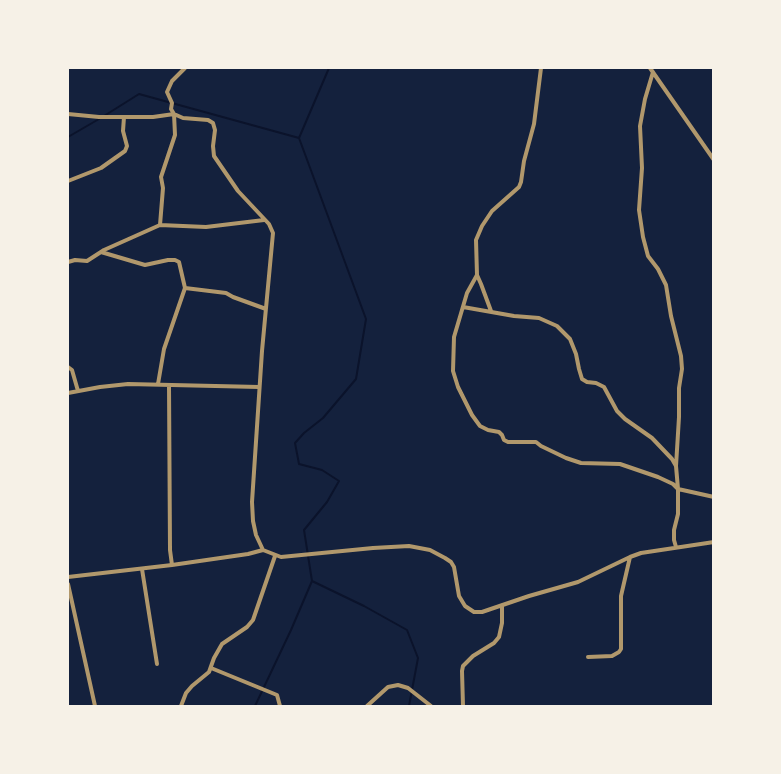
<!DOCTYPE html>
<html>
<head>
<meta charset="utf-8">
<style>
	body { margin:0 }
	#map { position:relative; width:781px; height:774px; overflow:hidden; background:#14213d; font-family:Manrope,sans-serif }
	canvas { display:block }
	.frame { position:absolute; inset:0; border:69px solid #f6f1e7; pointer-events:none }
</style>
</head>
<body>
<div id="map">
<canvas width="781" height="774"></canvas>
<div class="frame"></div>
</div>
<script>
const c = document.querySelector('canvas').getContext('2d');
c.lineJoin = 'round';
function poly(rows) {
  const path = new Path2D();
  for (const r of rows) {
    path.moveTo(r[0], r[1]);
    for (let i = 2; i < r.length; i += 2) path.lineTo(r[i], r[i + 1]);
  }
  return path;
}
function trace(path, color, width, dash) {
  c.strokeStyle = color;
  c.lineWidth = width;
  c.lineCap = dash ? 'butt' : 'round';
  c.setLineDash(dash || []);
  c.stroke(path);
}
trace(poly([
	[329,68,299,138,366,319,356,379,323,418,304,433,295,443,299,464,322,470,339,481,327,502,304,530,312,581,364,606,407,630,418,658,409,706],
	[104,116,139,94,299,138],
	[68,137,99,119],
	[255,706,291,630,312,581]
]), '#0b132b', 2);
trace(poly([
	[650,68,714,160],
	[653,72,645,99,640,126,642,168,639,210,643,237,648,256,658,269,666,285,671,316,681,356,682,369,679,388,679,417,676,466],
	[68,114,99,117,153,117,174,114,175,135,161,177,163,188,160,225],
	[68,181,101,168,125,151,127,146,123,131,124,117],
	[101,252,145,265,168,260,175,260,179,262,185,288,226,293,233,297,266,309],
	[68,262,75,260,87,261,104,250,160,225,206,227,264,220],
	[477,275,467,293,454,337,453,371,458,387,472,415,480,426,488,430,499,432,502,435,504,440,508,442,536,442,541,446,566,458,581,463,620,464,658,477,673,484,678,489,714,497],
	[463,307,514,316,539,318,557,326,570,339,576,354,579,369,582,379,587,382,596,383,604,387,617,411,625,419,652,438,672,459,676,466,678,489,678,514,674,530,674,540,676,547],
	[491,311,481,284,477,275,476,240,482,226,492,211,519,187,521,182,524,161,534,124,541,68],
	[68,367,72,370,78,391],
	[158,384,164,349,185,288],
	[169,385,170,550,172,565],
	[68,393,100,387,128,384,259,387],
	[263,550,281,557,373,548,409,546,430,550,445,558,451,562,454,567,459,596,465,606,474,612,482,612,529,596,578,582,630,557,641,553,714,542],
	[142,569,157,664],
	[68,577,172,565,248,554,263,550,256,535,253,521,252,502,262,351,273,233,269,224,238,191,214,156,213,146,215,130,213,123,208,120,183,118,174,114,171,109,172,103,167,92,172,81,185,68],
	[68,584,95,706],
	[588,657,612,656,619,652,621,649,621,596,630,557],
	[211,668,277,695,280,706],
	[181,706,186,693,192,686,209,672,214,658,222,644,247,627,253,620,275,556],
	[367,706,388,687,398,685,408,688,431,706],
	[463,706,462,671,463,666,473,656,494,643,499,637,502,623,502,605]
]), '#b1986c', 4);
</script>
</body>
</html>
